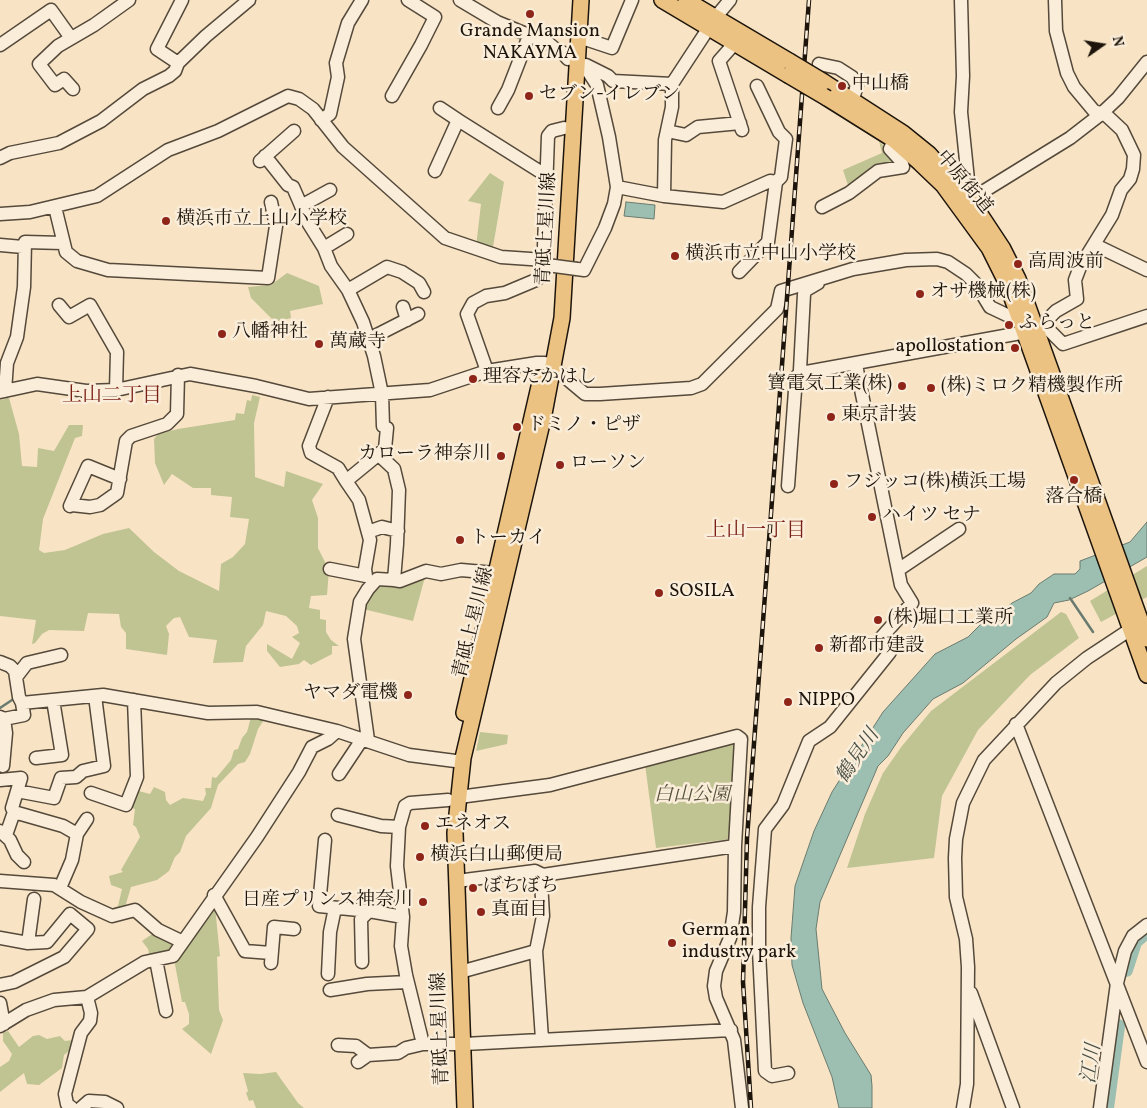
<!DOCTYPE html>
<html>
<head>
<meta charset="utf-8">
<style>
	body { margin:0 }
	#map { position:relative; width:1147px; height:1108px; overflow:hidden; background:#f8e4c5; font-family:Vollkorn,serif }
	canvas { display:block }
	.north { position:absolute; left:1077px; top:20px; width:50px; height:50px; -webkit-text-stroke:4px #faedd9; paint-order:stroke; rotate:77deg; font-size:14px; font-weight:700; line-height:20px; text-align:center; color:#1d150c }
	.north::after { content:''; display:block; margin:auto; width:18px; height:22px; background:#1d150c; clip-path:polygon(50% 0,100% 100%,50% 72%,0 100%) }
</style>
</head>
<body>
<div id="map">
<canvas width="1147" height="1108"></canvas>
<div class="north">N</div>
</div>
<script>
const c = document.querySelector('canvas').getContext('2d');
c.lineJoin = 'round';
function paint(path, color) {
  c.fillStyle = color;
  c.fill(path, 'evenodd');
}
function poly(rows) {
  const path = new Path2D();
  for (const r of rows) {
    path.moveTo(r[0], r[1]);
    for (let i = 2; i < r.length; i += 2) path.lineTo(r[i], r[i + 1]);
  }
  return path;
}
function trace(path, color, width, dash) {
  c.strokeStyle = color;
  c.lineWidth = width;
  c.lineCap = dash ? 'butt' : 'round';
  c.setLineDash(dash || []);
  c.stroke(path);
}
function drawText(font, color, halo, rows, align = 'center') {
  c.font = font + ' Vollkorn,"Noto Serif JP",serif';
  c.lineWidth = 5;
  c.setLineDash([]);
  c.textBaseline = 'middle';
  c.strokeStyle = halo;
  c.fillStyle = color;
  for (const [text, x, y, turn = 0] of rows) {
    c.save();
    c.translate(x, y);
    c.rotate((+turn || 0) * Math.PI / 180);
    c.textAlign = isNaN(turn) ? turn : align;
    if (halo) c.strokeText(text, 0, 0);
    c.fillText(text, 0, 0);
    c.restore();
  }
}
paint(poly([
	[879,141,898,161,849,188,843,170,882,153],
	[490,173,504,182,492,253,476,247,481,204,468,201],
	[287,273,319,286,323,304,290,311,291,318,275,322,251,298,248,287,271,285],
	[252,395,260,397,254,423,255,477,284,487,286,471,323,484,312,500,318,518,318,548,329,570,327,595,311,596,309,608,320,610,320,619,326,620,326,632,331,640,339,646,332,646,332,654,311,665,304,660,299,664,280,667,267,651,267,644,292,659,300,643,292,637,299,633,297,626,286,616,266,611,263,625,246,646,243,662,213,663,217,640,189,637,180,617,174,618,166,626,169,634,167,655,126,649,126,633,121,627,119,614,88,613,84,631,49,630,42,634,35,643,32,644,36,620,0,616,0,400,9,398,19,434,22,466,37,467,38,448,54,451,69,425,83,425,82,436,75,438,43,519,39,550,44,553,65,550,103,534,129,528,154,552,179,571,219,591,221,564,233,557,245,544,249,519,230,517,232,497,211,495,211,488,193,488,172,474,164,485,155,463,154,439,158,434,178,429,235,420,236,413,244,414,247,400,251,401],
	[1147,566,1147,597,1101,622,1090,601],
	[425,577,413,621,363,609,377,583],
	[1061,612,1066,614,1079,638,1030,675,978,730,942,796,934,858,847,868,865,814,883,773,902,746,931,711],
	[251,717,264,720,258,729,250,754,245,762,238,764,218,785,211,808,186,836,180,852,175,857,169,871,157,880,131,887,125,907,108,910,118,906,122,889,111,885,109,876,123,872,121,870,140,837,136,827,133,825,135,809,129,807,135,790,150,794,154,787,165,792,166,800,170,805,183,798,203,801,206,794,205,788,211,788,212,777,216,778,231,760,234,750,238,749,242,738,247,732],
	[480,732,508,735,507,744,476,751],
	[734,741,738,743,731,839,656,848,645,764],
	[215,907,220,956,217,957,219,1010,223,1020,211,1054,182,1029,189,1024,189,1014,185,1002,182,1002,174,959],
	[155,932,174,941,175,948,150,959,148,949,142,941],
	[8,1031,19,1047,33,1036,39,1035,47,1039,60,1036,65,1041,73,1040,74,1047,64,1055,62,1068,39,1085,27,1084,24,1073,0,1092,0,1067,9,1061,12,1054,3,1041,3,1033],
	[276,1072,298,1103,304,1108,256,1108,253,1100,249,1101,246,1093,248,1091,243,1073,260,1074]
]), '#c0c392');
const water = poly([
	[626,202,655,205,654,219,624,216,626,202],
	[1147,522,1147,557,1088,591,1069,600,1054,603,1047,617,1016,639,963,683,933,699,903,733,888,756,878,766,820,902,816,929,822,989,845,1033,871,1075,872,1086,872,1108,839,1108,832,1077,803,1003,792,965,791,938,795,886,814,831,832,792,883,712,935,654,968,637,983,622,994,618,1012,603,1031,593,1039,584,1054,574,1075,574,1080,569,1080,561,1130,542,1147,522]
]);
paint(water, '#9dbfb1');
trace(water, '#6a7b6f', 1);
trace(poly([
	[1070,598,1093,632],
	[0,708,15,698]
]), '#6a7b6f', 2.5);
trace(poly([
	[1126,970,1135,942,1143,935],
	[1107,1108,1118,1026]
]), '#9dbfb1', 14);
const minor = poly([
	[460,0,497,22,548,43,559,52,562,52,568,59],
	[961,0,963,76,961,112,970,199],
	[715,18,730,0],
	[708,29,672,84,672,107,665,140,664,196,723,202,770,181,776,182,768,242,739,272],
	[579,37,612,48,632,0],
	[734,44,719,61,742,130],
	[0,45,51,10,71,38],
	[178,63,157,49,182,0],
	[819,64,838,68,852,77,857,85,853,99],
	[586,65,608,76,613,81,672,84],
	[577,68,588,71,597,85,609,137,617,187,614,204,605,228,584,270,577,269],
	[757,86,779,132,786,139,781,177,776,182],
	[73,89,64,79,55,85,39,64,58,46,94,25,129,0],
	[392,96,421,45,435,17,408,0],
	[498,108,508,90,529,36],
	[321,120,330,114,338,77,336,63,348,23,362,0],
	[458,120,547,176],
	[667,131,686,135,698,127,740,123],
	[265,156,288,185,293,187,309,224,324,248],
	[0,158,10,153,59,143,101,121,143,89,169,76,175,71,178,63,206,36,249,0],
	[260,161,294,131],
	[435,171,458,120,440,108],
	[617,187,664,196],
	[963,204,1070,138,1101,114,1118,98,1147,62],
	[301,206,330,190],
	[55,207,66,252,77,261,108,270,268,278,276,226,271,202],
	[822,207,849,193,878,171,903,167,901,161,890,149,894,140],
	[0,214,30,212,97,196,168,150,218,131,288,96,299,99,313,109,343,147,445,238,501,257,545,260],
	[0,245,23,247],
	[1095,245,1147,270],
	[818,283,806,290,804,294,800,370,801,373,1037,330,1046,327,1047,320,1056,311,1077,299,1075,280,1080,267,1112,215,1121,190,1130,179,1133,169,1134,155,1122,130,1106,115,1094,111,1074,87,1067,73,1056,31,1055,0],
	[348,290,387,267,402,272,419,283,424,292],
	[59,305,69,317,90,305,117,352,116,390],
	[403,307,407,320],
	[1046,327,1063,344,1147,316],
	[369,339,418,314],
	[487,371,467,314,473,303,486,296,505,293,536,280,543,274,548,136,552,131,564,128],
	[5,391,7,363,17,337,24,287,25,242,63,243],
	[0,392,37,384,86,391,116,390,190,374,256,386,309,399,430,390,487,371,537,363,545,363,554,368,585,394,600,394,691,388,702,384,777,309,781,291,853,269,906,260,937,259,948,262,966,274,976,284,990,307,1009,316,1018,315],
	[328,397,309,446,311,453,338,468,346,481],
	[788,486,796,377,801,372],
	[72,505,90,507,100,505,117,493,126,441,131,436,167,424,177,414,178,375],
	[70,506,88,466,120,479],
	[959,529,944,539,898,570,959,529],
	[368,532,382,527,398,531],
	[330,569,366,576,365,569,370,540,359,500,346,481,385,449,387,428,383,426,382,394,374,356,363,322,348,290,331,266,324,248,347,234],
	[394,580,400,581,426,571,441,574,461,570,506,574],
	[0,662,10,666,15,671,19,697,22,703,103,695,208,713,257,712,337,731],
	[17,676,27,663,61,655],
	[0,717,4,719,24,715,22,703],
	[1016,724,1147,1062],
	[368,740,354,639,360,602,368,589,377,579,394,580,397,544,399,490,394,469,379,455],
	[36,758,62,755,53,700],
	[3,766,6,733,4,719],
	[339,774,363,738],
	[0,780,21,778,12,808,14,812],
	[17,791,54,798,61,778,76,777,83,771,104,766,95,696],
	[91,793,126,805,137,777,134,700],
	[459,797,550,785,737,736,741,739,735,846,734,912,730,938,716,971,714,986,716,998,734,1040,742,1108],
	[338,815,381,826,399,827,405,806,410,803,448,800],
	[399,827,397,866,403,917,401,946,406,975,423,1044],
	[0,831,10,840,17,855,24,862],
	[6,835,14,812,63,826,77,834],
	[325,840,319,906,369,911,403,917],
	[0,881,54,885,81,902,112,916,135,910,158,930,183,942],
	[457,881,535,871,543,875,735,846],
	[60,888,72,860,77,834,87,819],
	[214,895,245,951,271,953],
	[0,938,28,943,47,942,70,914,88,929,64,957,14,982,0,985],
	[28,943,34,899],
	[156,960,166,1011],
	[362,962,361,919,369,911],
	[271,963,274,927,294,929],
	[460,972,536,951],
	[328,974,330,932,335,908],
	[330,990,367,984,407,982],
	[971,993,1013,1108],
	[0,1003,4,1024],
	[0,1026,26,1010,54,1000,87,997],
	[542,1039,536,951,543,916,541,881,543,875],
	[338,1045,356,1046,368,1055],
	[358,1062,368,1055,398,1053,406,1048,423,1044,464,1044,731,1030],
	[788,1073,772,1076,765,1071,759,951,759,907,765,829,783,805,809,741,830,727,890,652,880,639,912,603,901,585,856,365],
	[72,1108,67,1104,65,1094,81,1033,90,1021,91,1013,87,997,145,962,173,956,257,837,299,772,312,747,328,739,337,731,409,755,463,762],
	[81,1108,89,1101,105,1102,117,1108],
	[963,1108,967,1084,968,967,966,939,956,897,955,858,956,839,963,803,984,760,1056,683,1087,658,1137,625],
	[1100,1108,1117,983,1125,951,1133,936,1147,925]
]);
const major = poly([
	[662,0,788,75],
	[686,0,789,61],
	[824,82,903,133,929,154,970,199,1003,249,1018,279,1147,639],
	[827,98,894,140,920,163,943,185,989,248,1007,284,1147,675],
	[464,713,541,378],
	[465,1108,455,833,463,758,543,419,562,318,581,0]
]);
trace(minor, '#54493a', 15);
trace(major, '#1d150c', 18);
trace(minor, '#faedd9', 12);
trace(major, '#ecc282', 15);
const rail = poly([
	[751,1108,743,982,747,838,809,0]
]);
trace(rail, '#1d150c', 4.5);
trace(rail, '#faedd9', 2.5, [8]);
const minorBridge = poly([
	[547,265,577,269]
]);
const majorBridge = poly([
	[789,61,824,82],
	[788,75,827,98]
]);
trace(minorBridge, '#54493a', 15, []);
trace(majorBridge, '#1d150c', 18, []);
trace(minorBridge, '#faedd9', 12);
trace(majorBridge, '#ecc282', 15);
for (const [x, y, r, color] of [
	[530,14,5,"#8f2418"],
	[842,86,5,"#8f2418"],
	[529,96,5,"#8f2418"],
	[166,221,5,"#8f2418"],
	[675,256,5,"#8f2418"],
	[1018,264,5,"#8f2418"],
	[920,294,5,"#8f2418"],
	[1009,325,5,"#8f2418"],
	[222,334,5,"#8f2418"],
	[319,344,5,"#8f2418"],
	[1015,348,5,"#8f2418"],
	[473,379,5,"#8f2418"],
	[902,386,5,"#8f2418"],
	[931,388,5,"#8f2418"],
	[831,417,5,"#8f2418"],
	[517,427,5,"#8f2418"],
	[501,456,5,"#8f2418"],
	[560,465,5,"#8f2418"],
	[1074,480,5,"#8f2418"],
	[834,484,5,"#8f2418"],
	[872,517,5,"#8f2418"],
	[460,540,5,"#8f2418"],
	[659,593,5,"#8f2418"],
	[878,620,5,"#8f2418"],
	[819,648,5,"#8f2418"],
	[408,695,5,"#8f2418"],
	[788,702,5,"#8f2418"],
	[425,826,5,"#8f2418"],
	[420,857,5,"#8f2418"],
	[473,888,5,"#8f2418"],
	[423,902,5,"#8f2418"],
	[481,912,5,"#8f2418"],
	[672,943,5,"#8f2418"]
]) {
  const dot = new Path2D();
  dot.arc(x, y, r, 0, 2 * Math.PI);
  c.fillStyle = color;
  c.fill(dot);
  trace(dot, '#faedd9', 2);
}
drawText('19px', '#1d150c', '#faedd9', [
	["Grande Mansion",530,33,"center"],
	["NAKAYMA",530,55,"center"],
	["中山橋",852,86],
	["セブン-イレブン",539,96],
	["横浜市立上山小学校",176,221],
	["横浜市立中山小学校",685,256],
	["高周波前",1028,264],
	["オサ機械(株)",930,294],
	["ふらっと",1019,325],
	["八幡神社",232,334],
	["萬蔵寺",329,344],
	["apollostation",1005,348,"right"],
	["理容たかはし",483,379],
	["寶電気工業(株)",892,386,"right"],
	["(株)ミロク精機製作所",941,388],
	["東京計装",841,417],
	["ドミノ・ピザ",527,427],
	["カローラ神奈川",491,456,"right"],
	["ローソン",570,465],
	["フジッコ(株)横浜工場",844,484],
	["落合橋",1074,499,"center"],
	["ハイツ セナ",882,517],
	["トーカイ",470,540],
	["SOSILA",669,593],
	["(株)堀口工業所",888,620],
	["新都市建設",829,648],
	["ヤマダ電機",398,695,"right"],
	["NIPPO",798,702],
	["エネオス",435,826],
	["横浜白山郵便局",430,857],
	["ぼちぼち",483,888],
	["日産プリンス神奈川",413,902,"right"],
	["真面目",491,912],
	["German",682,932],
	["industry park",682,954]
], 'left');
drawText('19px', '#1d150c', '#faedd9', [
	["中原街道",963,183,50],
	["青砥上星川線",548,229,-87],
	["青砥上星川線",475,623,-76],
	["青砥上星川線",442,1029,-92]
]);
drawText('italic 19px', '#56523b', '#faedd9', [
	["白山公園",692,797]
]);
drawText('20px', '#7a1f14', '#faedd9', [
	["上山二丁目",112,397],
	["上山一丁目",756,532]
]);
drawText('italic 20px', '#4a5046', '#faedd9', [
	["鶴見川",859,757,-56],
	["江川",1093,1064,-82]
]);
</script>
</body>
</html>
